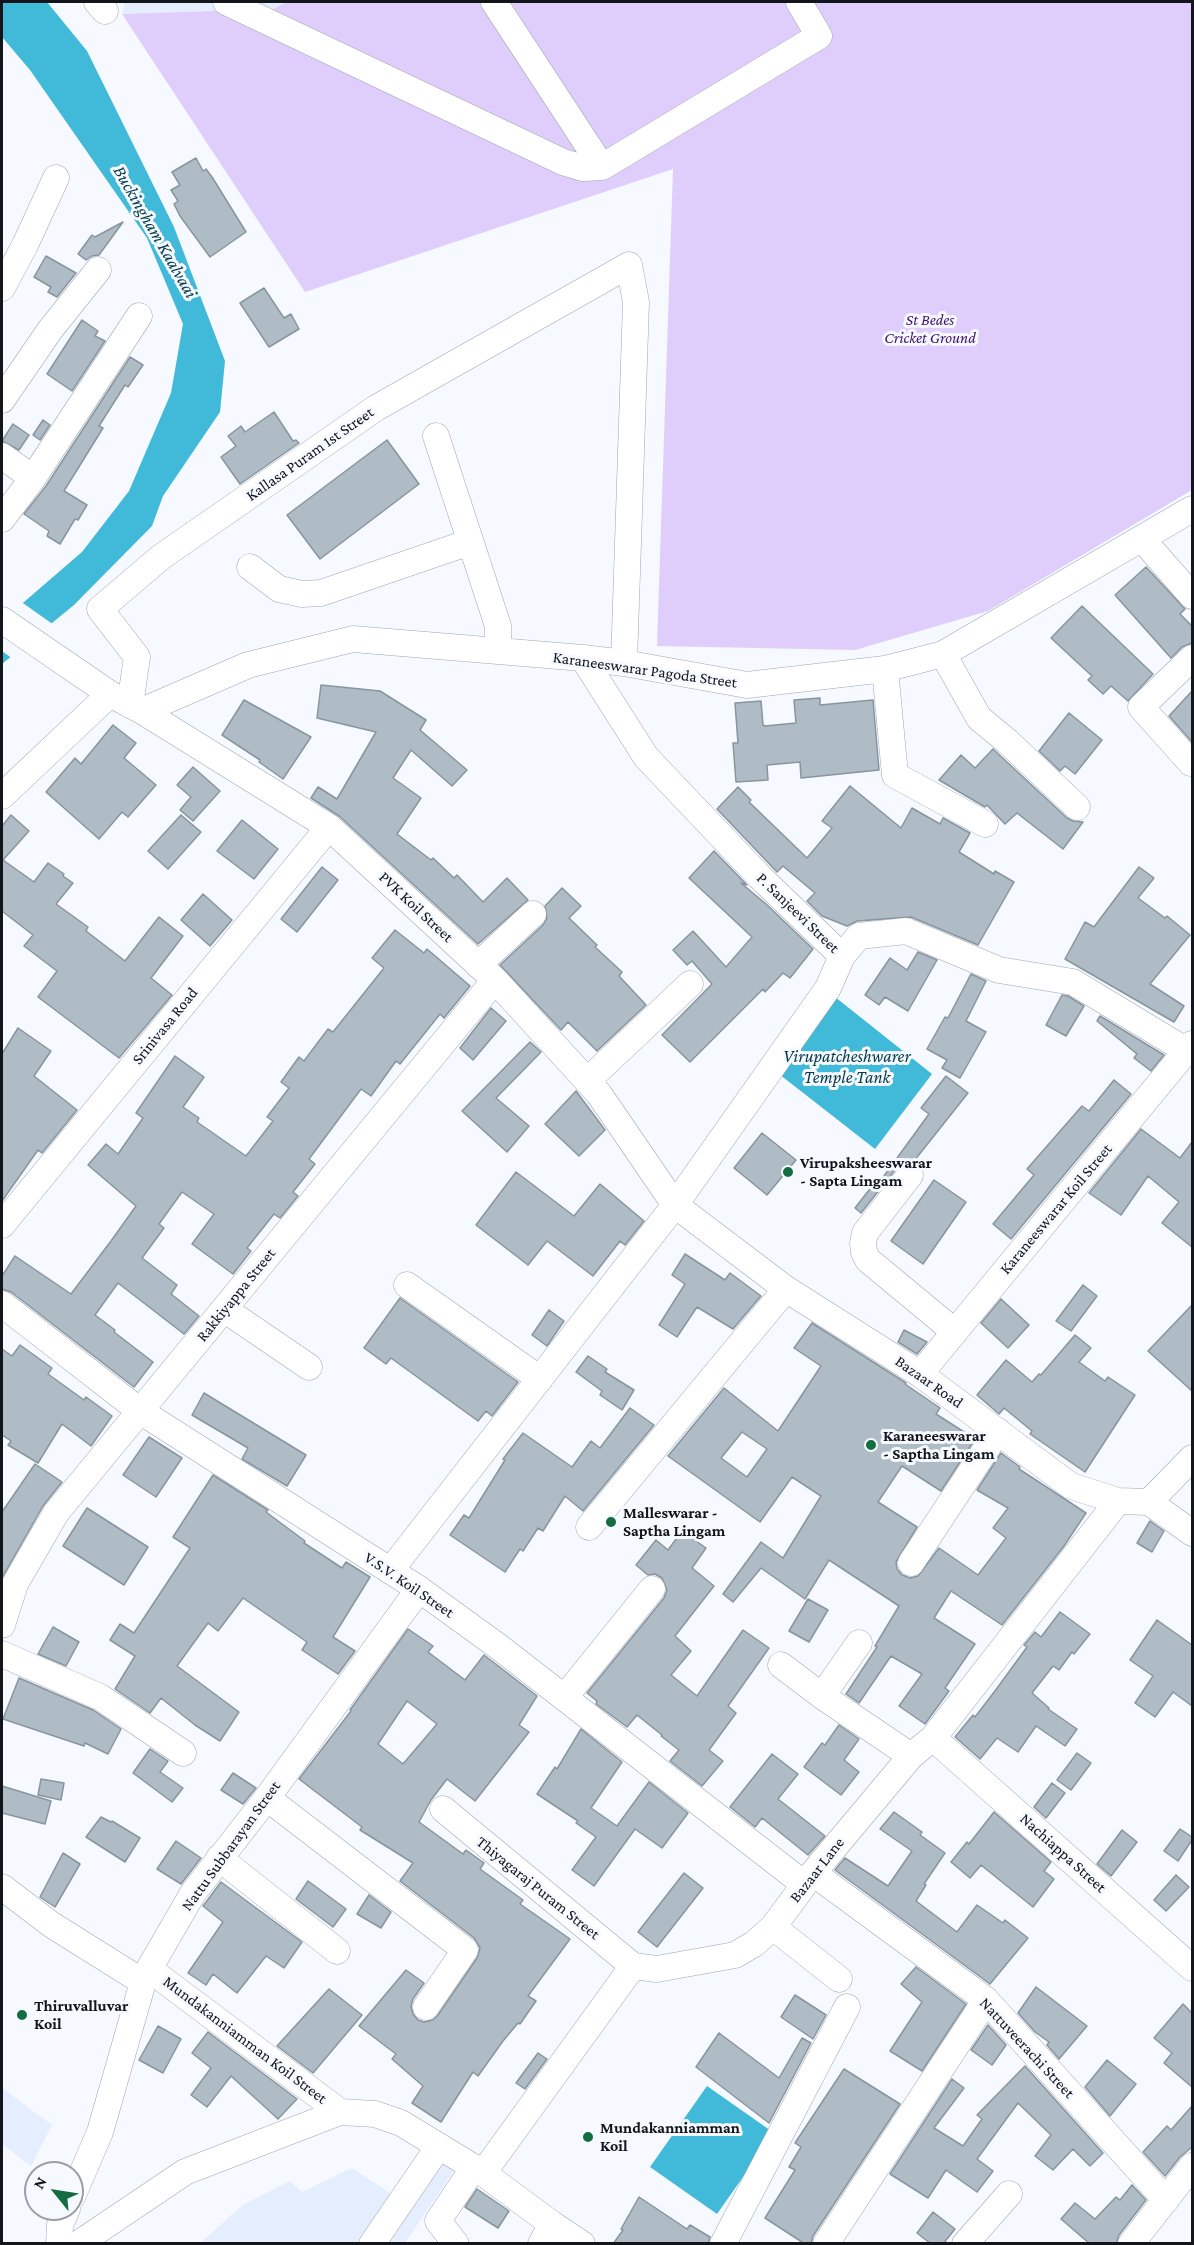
<!DOCTYPE html>
<html>
<head>
<meta charset="utf-8">
<style>
	body { margin:0 }
	#map { position:relative; width:1194px; height:2245px; overflow:hidden; background:#f6f9ff; font-family:"Crimson Pro",serif }
	canvas { display:block }
	.frame { position:absolute; inset:0; border:3px solid #121519; pointer-events:none }
	.north { position:absolute; left:24px; top:2161px; width:60px; height:60px; box-sizing:border-box; background:#f6f9ff; border:2px solid #9b9ea3; border-radius:50%; rotate:300deg; font-size:16px; font-weight:700; line-height:24px; text-align:center; color:#121519 }
	.north::after { content:''; display:block; margin:auto; width:21px; height:27px; background:#136d41; clip-path:polygon(50% 0,100% 100%,50% 72%,0 100%) }
</style>
</head>
<body>
<div id="map">
<canvas width="1194" height="2245"></canvas>
<div class="frame"></div>
<div class="north">N</div>
</div>
<script>
const c = document.querySelector('canvas').getContext('2d');
c.lineJoin = 'round';
function paint(path, color) {
  c.fillStyle = color;
  c.fill(path, 'evenodd');
}
function poly(rows) {
  const path = new Path2D();
  for (const r of rows) {
    path.moveTo(r[0], r[1]);
    for (let i = 2; i < r.length; i += 2) path.lineTo(r[i], r[i + 1]);
  }
  return path;
}
function trace(path, color, width, dash) {
  c.strokeStyle = color;
  c.lineWidth = width;
  c.lineCap = dash ? 'butt' : 'round';
  c.setLineDash(dash || []);
  c.stroke(path);
}
function drawText(font, color, halo, rows, align = 'center') {
  c.font = font + ' "Crimson Pro",serif';
  c.lineWidth = 6;
  c.setLineDash([]);
  c.textBaseline = 'middle';
  c.strokeStyle = halo;
  c.fillStyle = color;
  for (const [text, x, y, turn = 0] of rows) {
    c.save();
    c.translate(x, y);
    c.rotate((+turn || 0) * Math.PI / 180);
    c.textAlign = isNaN(turn) ? turn : align;
    if (halo) c.strokeText(text, 0, 0);
    c.fillText(text, 0, 0);
    c.restore();
  }
}
paint(poly([
	[125,2,287,2,273,9,122,14],
	[2,2088,52,2125,31,2166,2,2144],
	[426,2149,455,2169,405,2243,199,2244,243,2205,290,2181,302,2192,352,2168,393,2195]
]), '#e4eefe');
paint(poly([
	[287,2,1192,2,1192,490,988,611,855,650,657,646,673,169,305,292,122,14,273,9]
]), '#dfcefc');
paint(poly([
	[2,2,47,2,87,51,174,227,225,361,220,412,163,496,152,526,74,605,2,664,2,621,82,552,129,491,171,393,183,324,147,238,30,70,2,37],
	[835,997,932,1074,875,1149,779,1074],
	[707,2086,774,2133,717,2214,650,2167]
]), '#41b9d8');
paint(poly([
	[20,601,54,625,13,659,2,651,2,617]
]), '#f6f9ff');
const building = poly([
	[196,158,203,171,206,169,212,177,246,232,210,257,180,216,174,204,178,201,171,190,180,185,172,172,196,158],
	[123,222,99,255,92,256,86,260,78,254,92,235,95,237,123,222],
	[46,256,76,273,57,297,48,292,51,287,34,277,46,256],
	[264,288,284,318,291,314,299,329,269,347,240,303,264,288],
	[82,320,98,331,95,336,105,341,72,391,47,374,82,320],
	[130,357,143,365,128,387,125,385,99,426,103,428,64,491,87,505,78,520,75,519,60,544,47,536,49,531,24,514,46,486,130,357],
	[274,412,293,441,296,440,299,443,240,484,221,457,236,446,228,436,241,426,245,432,274,412],
	[43,420,50,425,40,440,33,435,43,420],
	[13,424,29,435,19,450,2,441,13,424],
	[387,440,419,484,320,559,287,515,387,440],
	[1146,567,1185,609,1180,614,1192,626,1192,643,1182,647,1171,658,1115,595,1146,567],
	[1082,606,1153,674,1128,701,1111,686,1103,694,1088,680,1092,676,1051,638,1082,606],
	[321,685,380,691,426,720,420,730,467,770,452,786,411,750,393,778,421,798,397,834,431,860,433,858,454,878,457,875,483,902,507,878,528,900,478,944,339,816,311,798,318,787,337,799,376,732,317,718,321,685],
	[1192,691,1192,742,1169,716,1192,691],
	[820,698,820,705,873,700,879,770,801,778,800,762,767,765,768,780,736,782,733,743,738,743,735,703,761,701,763,725,765,726,796,723,794,700,820,698],
	[244,700,311,737,283,779,259,762,260,760,222,735,244,700],
	[1069,713,1102,740,1075,774,1065,766,1060,771,1039,751,1069,713],
	[113,725,136,743,124,758,156,785,128,817,122,812,99,839,46,792,75,758,81,764,113,725],
	[993,749,1067,818,1073,821,1083,822,1063,849,1017,813,1005,824,987,805,985,807,939,780,961,755,975,768,993,749],
	[193,767,220,791,193,821,180,810,191,797,177,785,193,767],
	[850,786,901,828,912,808,940,824,943,818,970,833,959,852,994,874,995,871,1014,882,978,945,911,917,857,921,847,926,822,916,807,901,815,893,783,866,777,872,717,809,738,787,751,800,749,802,807,858,832,828,822,821,850,786],
	[11,815,29,831,3,860,34,882,48,863,64,874,63,876,73,883,56,904,88,927,86,931,125,961,159,917,183,936,151,978,172,995,119,1058,38,997,57,971,24,946,33,935,2,911,2,826,11,815],
	[181,815,201,832,168,869,148,851,181,815],
	[242,820,278,849,254,879,217,851,242,820],
	[714,851,747,885,741,883,766,904,813,949,790,978,783,973,765,992,763,989,690,1062,662,1035,712,984,692,961,687,965,673,950,693,931,726,967,752,937,689,878,714,851],
	[322,867,338,880,297,932,281,919,322,867],
	[1139,867,1154,878,1138,898,1165,918,1167,916,1190,935,1150,984,1184,1006,1174,1022,1065,959,1085,922,1094,927,1139,867],
	[562,888,581,906,569,918,597,945,595,947,622,972,619,976,646,1005,597,1051,568,1022,561,1030,500,965,543,925,547,918,545,906,562,888],
	[203,894,232,920,210,946,181,920,203,894],
	[395,930,424,953,427,949,470,986,444,1018,440,1014,400,1064,396,1061,371,1096,361,1089,309,1159,315,1164,293,1192,298,1196,280,1218,274,1214,247,1248,251,1251,233,1274,192,1244,214,1214,182,1192,159,1224,164,1228,142,1258,177,1285,171,1294,199,1316,184,1334,118,1283,95,1315,115,1330,114,1332,153,1362,134,1387,11,1292,2,1289,2,1276,15,1256,71,1294,111,1241,136,1206,88,1165,106,1144,118,1154,143,1118,136,1113,175,1056,204,1077,183,1107,199,1118,197,1122,246,1156,273,1121,267,1117,289,1088,281,1082,299,1057,304,1061,328,1029,333,1032,384,968,372,958,395,930],
	[918,952,937,960,908,1011,885,997,879,1005,865,995,890,958,907,970,918,952],
	[971,974,986,981,966,1021,986,1032,960,1078,942,1068,947,1060,927,1049,945,1017,948,1018,971,974],
	[1062,995,1068,996,1084,1006,1066,1036,1046,1025,1062,995],
	[491,1008,506,1021,473,1060,460,1048,491,1008],
	[1100,1016,1164,1055,1151,1071,1134,1058,1137,1054,1097,1021,1100,1016],
	[18,1028,51,1051,34,1076,77,1110,42,1153,38,1150,2,1201,2,1054,18,1028],
	[530,1042,541,1052,496,1098,529,1126,507,1152,462,1111,530,1042],
	[946,1076,968,1093,914,1161,905,1161,899,1165,861,1213,855,1208,873,1185,876,1187,929,1114,921,1108,946,1076],
	[1114,1080,1131,1094,1011,1239,993,1224,1034,1175,1027,1169,1082,1106,1089,1111,1114,1080],
	[576,1091,605,1130,579,1156,545,1124,576,1091],
	[1141,1129,1180,1158,1192,1142,1192,1247,1162,1223,1179,1202,1148,1176,1121,1215,1089,1193,1141,1129],
	[762,1133,796,1160,767,1195,734,1168,762,1133],
	[516,1172,574,1216,600,1184,644,1221,625,1245,620,1241,593,1276,547,1241,528,1265,476,1225,516,1172],
	[934,1180,966,1202,923,1264,891,1241,934,1180],
	[685,1254,725,1280,730,1273,761,1296,733,1329,697,1307,677,1337,659,1325,685,1284,672,1275,685,1254],
	[1083,1285,1097,1296,1071,1331,1056,1321,1083,1285],
	[400,1298,518,1382,492,1416,486,1411,478,1421,391,1358,386,1364,364,1348,400,1298],
	[1001,1299,1029,1325,1008,1348,981,1323,1001,1299],
	[1192,1305,1192,1391,1148,1351,1192,1305],
	[549,1310,564,1321,547,1346,532,1335,549,1310],
	[812,1323,906,1383,905,1384,940,1408,936,1414,975,1439,941,1491,902,1466,878,1502,917,1527,896,1562,897,1569,902,1575,910,1578,918,1576,939,1548,978,1575,1006,1538,993,1528,1008,1508,977,1490,1001,1453,1020,1467,1019,1469,1086,1513,1064,1546,1002,1625,951,1591,934,1618,975,1644,945,1688,949,1691,925,1724,899,1706,922,1674,891,1656,859,1703,846,1694,877,1647,875,1646,899,1606,829,1560,805,1599,761,1568,733,1602,723,1594,761,1542,783,1558,821,1496,792,1477,760,1522,668,1456,724,1388,778,1431,821,1366,794,1348,812,1323],
	[742,1432,767,1449,747,1477,721,1458,742,1432],
	[904,1330,927,1342,917,1354,898,1342,904,1330],
	[1075,1335,1091,1348,1079,1362,1105,1381,1108,1377,1135,1395,1085,1472,1030,1434,1032,1431,1004,1408,999,1414,977,1395,1006,1360,1032,1382,1039,1374,1041,1375,1075,1335],
	[20,1345,52,1368,48,1374,84,1400,86,1397,112,1416,91,1446,62,1424,38,1463,8,1445,11,1441,2,1435,2,1349,12,1356,20,1345],
	[588,1356,607,1369,605,1372,634,1390,622,1410,600,1395,602,1391,576,1372,588,1356],
	[204,1393,306,1455,287,1486,242,1459,248,1448,192,1415,204,1393],
	[630,1408,654,1425,583,1511,565,1496,543,1531,538,1528,523,1551,520,1549,505,1572,450,1535,464,1515,469,1518,505,1460,503,1459,523,1433,572,1467,591,1441,600,1448,630,1408],
	[149,1437,182,1458,156,1497,123,1475,149,1437],
	[35,1464,62,1482,43,1506,2,1578,2,1512,35,1464],
	[213,1475,268,1510,266,1512,305,1541,304,1543,342,1568,346,1562,370,1577,333,1637,355,1651,338,1674,302,1650,307,1642,243,1598,218,1631,208,1623,177,1666,239,1712,220,1741,195,1725,161,1698,150,1713,115,1689,135,1656,110,1640,120,1624,134,1633,190,1548,173,1537,213,1475],
	[87,1508,148,1547,124,1585,63,1546,87,1508],
	[1150,1521,1164,1531,1152,1552,1137,1543,1150,1521],
	[682,1531,706,1548,692,1568,714,1586,675,1636,691,1651,671,1675,697,1696,743,1630,769,1648,728,1706,736,1713,709,1750,723,1761,702,1786,670,1761,679,1750,661,1736,662,1735,637,1715,627,1727,596,1704,597,1701,587,1693,664,1598,667,1590,662,1578,655,1574,648,1575,636,1565,656,1540,668,1550,682,1531],
	[808,1599,828,1610,809,1642,789,1631,808,1599],
	[1060,1612,1090,1634,1074,1654,1072,1652,1059,1670,1053,1666,1032,1693,1049,1708,1048,1709,1077,1729,1065,1746,1036,1726,1018,1752,997,1738,980,1759,955,1737,973,1715,975,1717,995,1691,1027,1647,1024,1645,1035,1632,1041,1637,1060,1612],
	[1157,1620,1192,1645,1192,1706,1173,1692,1155,1717,1135,1703,1153,1676,1130,1660,1157,1620],
	[53,1627,79,1642,66,1666,38,1654,53,1627],
	[408,1629,433,1646,428,1652,465,1680,484,1655,537,1696,519,1725,529,1732,475,1801,447,1779,431,1800,419,1822,463,1854,466,1850,484,1863,480,1869,523,1900,520,1904,570,1939,528,1996,536,2001,520,2024,518,2023,503,2041,478,2076,473,2072,441,2122,412,2103,423,2086,392,2059,396,2054,359,2026,406,1970,424,1983,413,1999,411,2006,413,2014,418,2020,424,2022,433,2020,438,2015,477,1958,480,1948,474,1938,400,1881,413,1863,360,1830,362,1827,299,1779,351,1711,350,1710,408,1629],
	[407,1701,437,1724,403,1764,378,1744,407,1701],
	[19,1678,93,1710,121,1729,108,1754,85,1743,84,1746,3,1719,19,1678],
	[839,1725,859,1739,844,1760,859,1772,841,1795,804,1767,822,1743,825,1745,839,1725],
	[581,1729,622,1762,591,1808,617,1826,649,1782,688,1813,662,1848,635,1829,594,1886,572,1870,596,1837,576,1823,578,1821,537,1794,555,1767,557,1769,581,1729],
	[150,1749,168,1761,160,1772,183,1788,172,1802,133,1773,150,1749],
	[1077,1753,1091,1763,1071,1790,1057,1780,1077,1753],
	[772,1754,798,1774,778,1799,825,1836,808,1855,762,1818,755,1827,730,1807,772,1754],
	[233,1773,256,1788,243,1804,221,1790,233,1773],
	[41,1779,64,1783,61,1800,38,1795,41,1779],
	[1052,1783,1065,1793,1046,1818,1034,1807,1052,1783],
	[2,1786,51,1801,45,1824,2,1813,2,1786],
	[894,1812,922,1832,920,1835,945,1853,924,1884,926,1885,916,1901,957,1932,977,1905,1003,1923,1005,1920,1028,1938,990,1984,835,1870,845,1858,888,1886,912,1851,880,1829,894,1812],
	[994,1812,1051,1862,1044,1871,1054,1879,1033,1907,981,1865,970,1878,951,1862,967,1842,969,1844,994,1812],
	[101,1817,111,1822,112,1821,140,1838,125,1862,86,1837,101,1817],
	[1180,1829,1192,1837,1192,1840,1178,1861,1164,1851,1180,1829],
	[1122,1830,1137,1842,1111,1876,1097,1864,1122,1830],
	[176,1841,201,1858,181,1884,157,1869,176,1841],
	[63,1853,80,1864,55,1907,40,1897,63,1853],
	[684,1873,703,1888,657,1947,638,1932,684,1873],
	[1176,1875,1189,1887,1166,1911,1154,1900,1176,1875],
	[308,1881,346,1909,333,1927,296,1899,308,1881],
	[221,1882,302,1942,284,1968,266,1956,237,1993,213,1974,206,1985,188,1973,223,1922,203,1906,221,1882],
	[369,1895,391,1912,381,1928,357,1914,369,1895],
	[916,1967,966,2004,922,2071,890,2051,922,2002,901,1984,916,1967],
	[1036,1987,1087,2026,1059,2059,1047,2045,1049,2042,1035,2032,1018,2013,1036,1987],
	[329,1989,362,2015,313,2073,277,2046,329,1989],
	[795,1995,826,2015,813,2039,781,2017,795,1995],
	[1183,2004,1192,2013,1192,2087,1164,2063,1172,2053,1154,2038,1183,2004],
	[988,2025,1006,2045,992,2065,971,2050,988,2025],
	[158,2026,181,2039,163,2073,139,2060,158,2026],
	[208,2032,297,2099,278,2119,231,2076,207,2107,191,2095,211,2068,192,2053,208,2032],
	[719,2033,779,2078,802,2038,811,2043,769,2123,696,2067,719,2033],
	[538,2053,547,2059,525,2089,516,2083,538,2053],
	[1107,2060,1136,2084,1110,2116,1085,2087,1107,2060],
	[1025,2066,1103,2153,1090,2166,1073,2149,1053,2170,1035,2156,1051,2135,1018,2103,977,2159,993,2171,977,2192,946,2170,928,2198,890,2174,952,2079,964,2088,934,2128,963,2146,982,2119,977,2115,1025,2066],
	[844,2069,900,2104,813,2236,811,2244,805,2244,765,2218,795,2170,789,2167,801,2147,795,2143,844,2069],
	[1192,2106,1192,2147,1180,2157,1165,2176,1143,2152,1167,2126,1171,2130,1192,2106],
	[1132,2185,1146,2200,1119,2235,1116,2244,1090,2244,1061,2219,1075,2203,1095,2219,1116,2197,1120,2200,1132,2185],
	[477,2189,509,2211,498,2228,465,2207,477,2189],
	[639,2197,687,2229,690,2225,710,2237,708,2244,613,2244,623,2230,621,2229,639,2197],
	[933,2212,955,2229,943,2244,931,2244,917,2233,933,2212]
]);
paint(building, '#afbcc6');
trace(building, '#87959e', 1.5);
const minor = poly([
	[97,2,105,11],
	[226,2,563,162,583,168,602,167,819,36,799,2],
	[494,2,602,167],
	[2,288,25,245,56,178],
	[2,400,50,330,98,270],
	[436,436,498,626,498,651],
	[2,456,33,478],
	[2,519,33,478,139,316],
	[1142,539,1192,596],
	[250,567,279,589,302,594,321,593,470,542],
	[2,620,110,694,142,711,329,827,495,980,599,1094,675,1205,786,1289,920,1374,1071,1486,1118,1501,1149,1502,1192,1533],
	[943,654,979,718,1008,742,1077,807],
	[583,658,646,757,760,877,842,956,859,936,906,931,999,970,1073,982,1187,1051],
	[885,669,895,775,985,824],
	[130,705,137,657,100,609,161,557,376,408,629,265,636,302,624,663],
	[142,711,248,665,353,639,583,658,624,663,747,685,885,669,943,654,1192,509],
	[1191,763,1141,707,1192,658],
	[2,796,110,694],
	[478,965,533,914],
	[587,1081,690,984],
	[910,1175,865,1233,863,1243,864,1252,868,1260,955,1332],
	[2,1225,329,827],
	[407,1285,540,1379],
	[2,1304,140,1411,419,1589,499,1647,804,1884],
	[224,1309,309,1367],
	[920,1374,1192,1044],
	[1149,1502,1192,1458],
	[589,1527,786,1289],
	[911,1563,998,1431],
	[390,1571,675,1205,828,988,842,956],
	[2,1625,15,1584,56,1513,495,980],
	[2,1654,100,1697,183,1753],
	[781,1665,822,1696,911,1756],
	[822,1696,859,1643],
	[564,1698,652,1589],
	[933,1738,1192,1968],
	[267,1798,465,1950,426,2007],
	[443,1809,633,1966],
	[219,1858,337,1951],
	[813,1873,986,2000,1166,2200],
	[2,1887,52,1925,143,1982],
	[773,1927,839,1979],
	[149,1969,340,2112],
	[483,2173,633,1966,657,1969,735,1955,754,1944,773,1927,813,1873,911,1756,933,1738,1118,1501],
	[72,2197,100,2132,143,1982,149,1969,193,1893,267,1798,419,1589],
	[59,2244,60,2225,67,2209],
	[78,2244,185,2172,340,2112,375,2114,401,2123,483,2173,552,2224,582,2244],
	[372,2244,439,2146],
	[456,2244,438,2221,474,2167],
	[541,2244,552,2224],
	[723,2244,847,2007],
	[826,2244,986,2000],
	[965,2244,1009,2194],
	[1131,2244,1192,2166]
]);
trace(minor, '#9ea6b3', 27);
trace(minor, '#fff', 26);
for (const [x, y, r, color] of [
	[788,1172,6,"#136d41"],
	[871,1445,6,"#136d41"],
	[611,1522,6,"#136d41"],
	[22,2015,6,"#136d41"],
	[588,2137,6,"#136d41"]
]) {
  const dot = new Path2D();
  dot.arc(x, y, r, 0, 2 * Math.PI);
  c.fillStyle = color;
  c.fill(dot);
  trace(dot, '#f6f9ff', 2);
}
drawText('italic 16px', '#41136d', '#f6f9ff', [
	["St Bedes",930,320],
	["Cricket Ground",930,338]
]);
drawText('16px', '#121519', '#f6f9ff', [
	["Kallasa Puram 1st Street",310,454,-35],
	["Karaneeswarar Pagoda Street",645,670,8],
	["PVK Koil Street",416,907,43],
	["P. Sanjeevi Street",798,913,44],
	["Srinivasa Road",165,1026,-51],
	["Karaneeswarar Koil Street",1056,1209,-50],
	["Rakkiyappa Street",236,1295,-51],
	["Bazaar Road",929,1382,35],
	["V.S.V. Koil Street",409,1585,34],
	["Nattu Subbarayan Street",231,1846,-54],
	["Nachiappa Street",1063,1853,42],
	["Bazaar Lane",817,1870,-52],
	["Thiyagaraj Puram Street",538,1888,39],
	["Mundakanniamman Koil Street",245,2040,37],
	["Nattuveerachi Street",1027,2048,47]
]);
drawText('bold 16px', '#121519', '#f6f9ff', [
	["Virupaksheeswarar",800,1163],
	["- Sapta Lingam",800,1181],
	["Karaneeswarar",883,1436],
	["- Saptha Lingam",883,1454],
	["Malleswarar -",623,1513],
	["Saptha Lingam",623,1531],
	["Thiruvalluvar",34,2006],
	["Koil",34,2024],
	["Mundakanniamman",600,2128],
	["Koil",600,2146]
], 'left');
drawText('italic 18px', '#033b48', '#f6f9ff', [
	["Buckingham Kaalvaai",155,232,60],
	["Virupatcheshwarer",847,1056],
	["Temple Tank",847,1077]
]);
</script>
</body>
</html>
